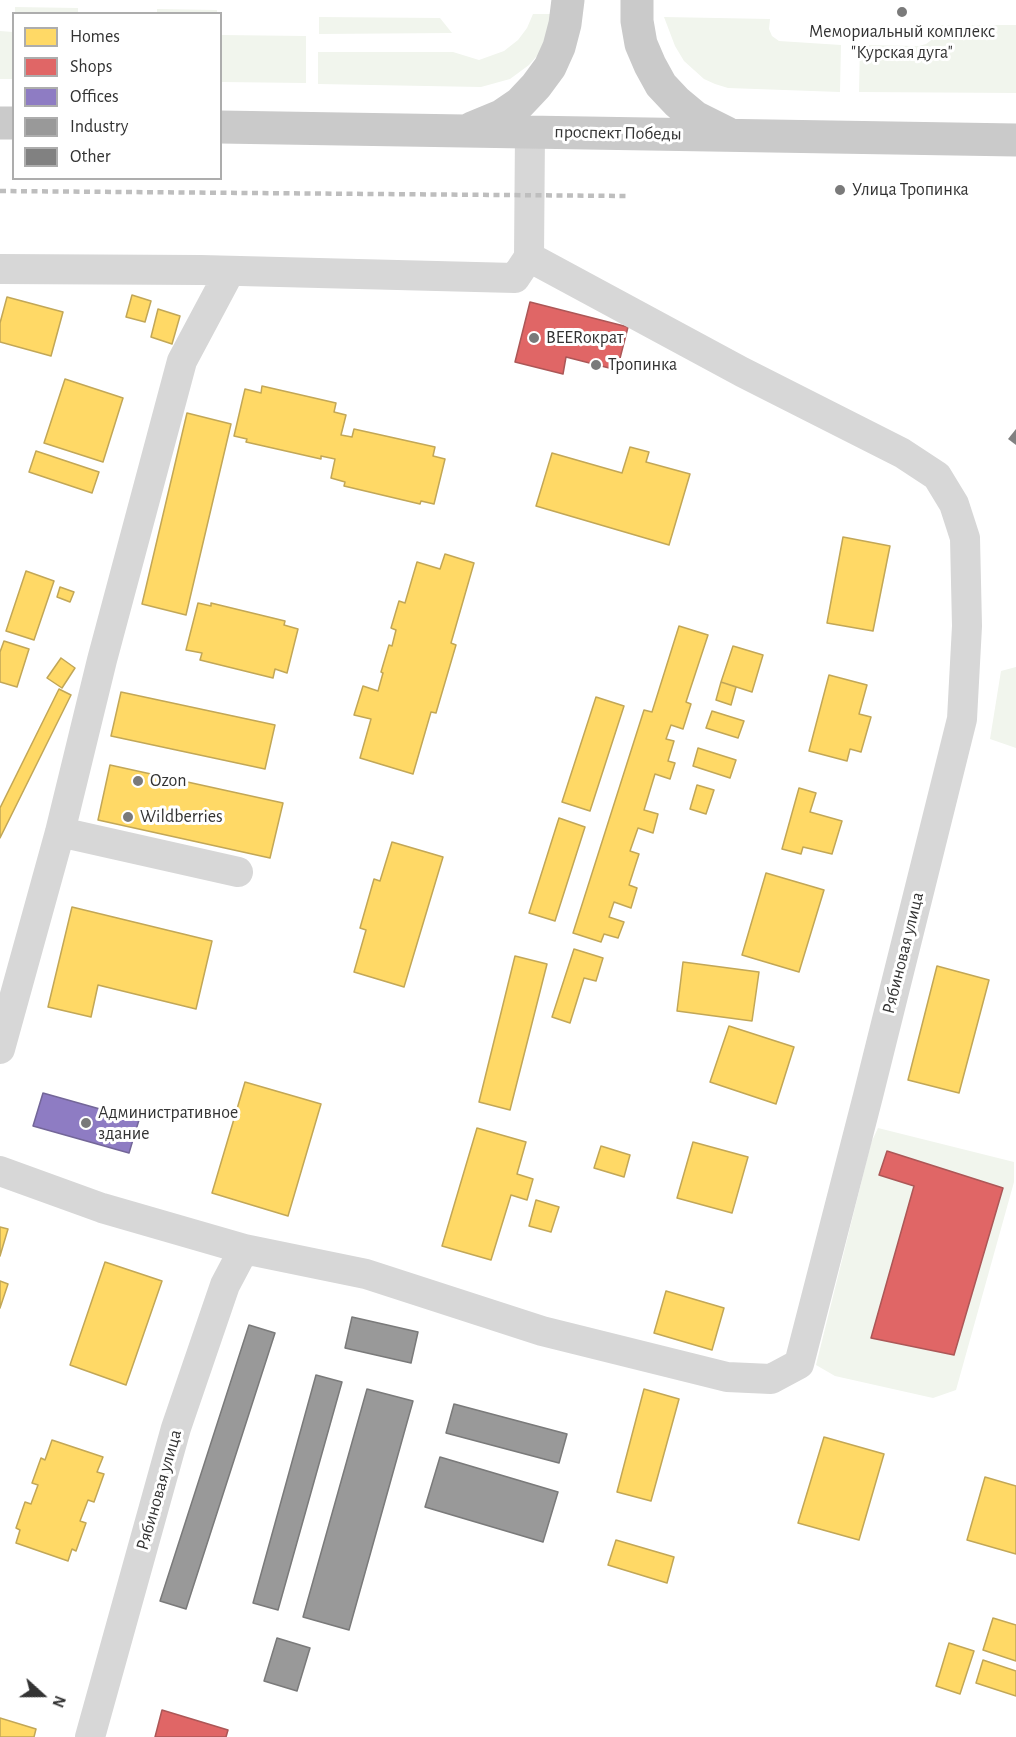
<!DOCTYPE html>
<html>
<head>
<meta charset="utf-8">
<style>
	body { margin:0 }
	#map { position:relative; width:1016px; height:1737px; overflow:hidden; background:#fff; font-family:"Alegreya Sans",sans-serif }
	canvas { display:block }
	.legend { position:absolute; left:12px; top:12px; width:210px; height:168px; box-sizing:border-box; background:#fff; border:2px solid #adadad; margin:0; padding:8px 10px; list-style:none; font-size:18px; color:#333 }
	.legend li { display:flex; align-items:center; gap:12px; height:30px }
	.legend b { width:30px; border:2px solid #adadad }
	.north { position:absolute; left:12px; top:1665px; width:60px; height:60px; -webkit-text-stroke:4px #fff; paint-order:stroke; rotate:111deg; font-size:16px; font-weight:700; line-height:24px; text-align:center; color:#333 }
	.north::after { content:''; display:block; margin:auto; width:21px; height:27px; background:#333; clip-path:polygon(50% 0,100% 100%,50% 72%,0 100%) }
</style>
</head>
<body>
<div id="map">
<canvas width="1016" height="1737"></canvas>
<ul class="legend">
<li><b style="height:16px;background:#ffd966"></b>Homes</li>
<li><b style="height:16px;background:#e06666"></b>Shops</li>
<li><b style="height:16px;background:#8e7cc3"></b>Offices</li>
<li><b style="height:16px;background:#999"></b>Industry</li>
<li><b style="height:16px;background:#818181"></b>Other</li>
</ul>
<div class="north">N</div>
</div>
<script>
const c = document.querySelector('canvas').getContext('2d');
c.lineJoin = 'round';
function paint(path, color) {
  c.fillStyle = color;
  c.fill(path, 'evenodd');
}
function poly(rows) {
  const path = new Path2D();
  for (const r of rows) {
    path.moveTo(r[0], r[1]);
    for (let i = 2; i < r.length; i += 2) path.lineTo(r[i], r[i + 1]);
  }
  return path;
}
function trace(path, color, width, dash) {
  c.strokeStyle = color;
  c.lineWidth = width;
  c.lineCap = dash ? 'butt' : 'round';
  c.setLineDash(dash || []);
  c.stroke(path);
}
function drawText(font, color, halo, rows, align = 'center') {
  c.font = font + ' "Alegreya Sans",sans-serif';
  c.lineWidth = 6;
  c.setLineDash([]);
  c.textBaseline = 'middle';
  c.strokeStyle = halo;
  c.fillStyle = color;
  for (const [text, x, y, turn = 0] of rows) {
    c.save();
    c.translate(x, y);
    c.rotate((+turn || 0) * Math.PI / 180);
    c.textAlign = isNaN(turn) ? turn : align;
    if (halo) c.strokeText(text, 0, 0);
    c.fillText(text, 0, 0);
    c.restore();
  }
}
paint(poly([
	[15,7,78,8,78,13,15,13],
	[157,9,217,10,217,13,157,13],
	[533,14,558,14,544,48,529,65,510,79,481,87,318,84,318,52,453,52,479,60,504,51,518,40,527,28],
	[319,17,440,18,452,33,319,34],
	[664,17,770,19,769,29,772,36,779,41,841,45,840,92,728,88,715,84,704,79,684,61,675,46],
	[939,25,1016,25,1016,93,859,92,860,45,919,46,926,44,934,38,938,32],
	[0,31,13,32,13,79,0,79],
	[221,35,306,36,306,83,221,82],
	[1016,667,1016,748,990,739,1001,671],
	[878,1128,1014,1162,1014,1182,956,1390,933,1398,835,1376,816,1365,871,1143]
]), '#f1f5ed');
const homes = poly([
	[132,295,151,301,145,322,126,317,132,295],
	[7,297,63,312,51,356,0,342,0,323,7,297],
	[158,309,180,316,172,344,151,337,158,309],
	[65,379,123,398,103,462,44,443,65,379],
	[262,386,336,403,334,412,346,415,341,435,352,437,354,429,435,447,433,456,445,459,434,504,421,501,420,504,344,486,345,482,331,478,335,459,321,456,321,459,246,442,247,439,234,436,245,389,261,393,262,386],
	[187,413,231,424,186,615,142,604,187,413],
	[630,447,649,452,646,462,690,474,669,545,536,506,552,453,622,473,630,447],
	[36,451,99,472,92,493,29,472,36,451],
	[843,537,890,546,873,631,827,623,843,537],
	[445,554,474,563,451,643,456,645,436,713,431,712,413,774,360,758,371,719,354,715,363,686,378,691,383,673,381,672,389,645,392,646,396,630,391,628,399,601,405,603,417,562,440,569,445,554],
	[26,571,54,581,34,640,6,631,26,571],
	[60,587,74,592,70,602,57,597,60,587],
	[198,603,211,606,211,603,285,621,284,625,298,629,287,673,275,669,273,678,200,660,202,653,186,650,198,603],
	[679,626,708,635,686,702,691,704,683,729,671,725,666,739,674,741,668,761,675,763,670,779,655,774,644,810,658,814,653,833,638,828,630,851,639,854,629,885,637,888,631,908,614,902,609,917,624,922,618,938,604,934,601,942,573,933,644,710,652,712,679,626],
	[4,641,29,649,17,687,0,682,0,652,4,641],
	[733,646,763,655,752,692,721,682,733,646],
	[61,658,75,668,62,688,47,678,61,658],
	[829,675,867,685,859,714,871,717,861,752,850,749,847,761,809,751,829,675],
	[721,682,736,687,731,705,716,700,721,682],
	[59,689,71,695,0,838,0,808,59,689],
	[121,692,275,725,265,769,111,736,121,692],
	[596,697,624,706,590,811,562,802,596,697],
	[712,711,744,721,738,738,706,728,712,711],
	[698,748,736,760,730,778,693,766,698,748],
	[110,765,283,803,270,858,98,820,110,765],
	[697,785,714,790,706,814,690,809,697,785],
	[799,788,816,793,810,812,842,821,832,854,803,847,801,854,782,849,799,788],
	[559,818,585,827,555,921,529,913,559,818],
	[392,842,443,857,404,987,354,972,366,930,360,928,374,879,380,881,392,842],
	[766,873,824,890,799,972,742,955,766,873],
	[72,907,212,941,196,1009,98,985,91,1017,48,1007,72,907],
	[574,949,603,958,596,981,584,978,570,1023,552,1017,574,949],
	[515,956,547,964,510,1110,479,1102,515,956],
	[683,962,759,972,752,1021,677,1011,683,962],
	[937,966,989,980,959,1093,908,1080,937,966],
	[729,1026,794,1047,776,1104,710,1082,729,1026],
	[245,1082,321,1104,288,1216,212,1193,245,1082],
	[477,1128,526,1142,517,1174,533,1179,527,1200,511,1195,491,1260,442,1246,477,1128],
	[693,1142,748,1157,732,1213,677,1198,693,1142],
	[601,1146,630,1155,624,1177,594,1168,601,1146],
	[536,1200,559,1207,551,1232,529,1226,536,1200],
	[0,1227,8,1229,0,1256,0,1227],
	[105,1262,162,1281,126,1385,70,1365,105,1262],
	[0,1281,8,1284,0,1308,0,1281],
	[666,1291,724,1308,712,1350,654,1333,666,1291],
	[644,1389,679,1399,651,1501,617,1492,644,1389],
	[824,1437,884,1454,859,1540,798,1523,824,1437],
	[52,1440,103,1457,97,1472,104,1474,94,1502,88,1500,80,1521,86,1523,76,1551,72,1549,68,1561,16,1543,20,1530,16,1528,25,1502,31,1504,38,1485,32,1483,41,1458,45,1460,52,1440],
	[985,1477,1016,1486,1016,1554,967,1540,985,1477],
	[616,1540,674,1557,667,1583,608,1565,616,1540],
	[993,1618,1016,1625,1016,1661,983,1650,993,1618],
	[949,1643,974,1651,960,1694,936,1686,949,1643],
	[983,1660,1016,1671,1016,1696,976,1683,983,1660],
	[0,1718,36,1729,34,1737,0,1737,0,1718]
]);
paint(homes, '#ffd966');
trace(homes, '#c2a757', 1.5);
const shops = poly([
	[530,302,628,327,617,370,566,357,563,374,515,362,530,302],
	[887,1151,1003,1188,954,1355,871,1338,914,1186,879,1175,887,1151],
	[162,1710,228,1730,226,1737,155,1737,162,1710]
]);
paint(shops, '#e06666');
trace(shops, '#ac5757', 1.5);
const offices = poly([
	[43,1093,139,1120,129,1153,33,1126,43,1093]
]);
paint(offices, '#8e7cc3');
trace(offices, '#736698', 1.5);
const industry = poly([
	[352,1317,418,1332,411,1363,345,1348,352,1317],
	[249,1325,275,1333,186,1609,160,1601,249,1325],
	[316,1375,342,1382,278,1610,253,1603,316,1375],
	[367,1389,413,1401,349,1630,303,1617,367,1389],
	[454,1404,567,1434,559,1463,446,1433,454,1404],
	[440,1457,558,1492,543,1542,425,1507,440,1457],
	[277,1638,310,1648,297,1691,264,1681,277,1638]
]);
paint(industry, '#999');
trace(industry, '#7a7a7a', 1.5);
paint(poly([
	[1016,429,1016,445,1008,439]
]), '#818181');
trace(poly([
	[0,269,201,270,515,278,529,257],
	[60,832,238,872],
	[0,1049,60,832,102,660,182,361,230,271],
	[0,1171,102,1208,244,1249,366,1274,542,1331,727,1377,771,1379,799,1364,868,1096,962,719,967,626,965,538,954,504,937,476,902,453,742,372,529,257,530,132],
	[90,1737,176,1428,225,1285,244,1249]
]), '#d7d7d7', 30);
trace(poly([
	[637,0,637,21,641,44,650,65,661,85,677,102,695,117,727,133],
	[0,123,14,123],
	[220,127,1016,140],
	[472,128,501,116,520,103,536,86,550,67,559,47,565,24,568,0]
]), '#cacaca', 33);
trace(poly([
	[0,191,628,196]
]), '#bebebe', 4.5, [6, 4.5]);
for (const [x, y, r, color] of [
	[902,12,6,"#7a7a7a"],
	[840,190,6,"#7a7a7a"],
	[534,338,6,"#7a7a7a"],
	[596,365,6,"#7a7a7a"],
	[138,781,6,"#7a7a7a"],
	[128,817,6,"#7a7a7a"],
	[86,1123,6,"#7a7a7a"]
]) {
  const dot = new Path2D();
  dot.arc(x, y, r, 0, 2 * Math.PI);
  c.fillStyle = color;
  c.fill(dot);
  trace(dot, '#fff', 2);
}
drawText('18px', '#333', '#fff', [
	["Мемориальный комплекс",902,32,"center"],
	["\"Курская дуга\"",902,53,"center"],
	["Улица Тропинка",852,190],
	["BEERократ",546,338],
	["Тропинка",608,365],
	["Ozon",150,781],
	["Wildberries",140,817],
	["Административное",98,1113],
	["здание",98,1134]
], 'left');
drawText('18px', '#333', '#fff', [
	["проспект Победы",618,133,1],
	["Рябиновая улица",903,953,-76],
	["Рябиновая улица",159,1490,-74]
]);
</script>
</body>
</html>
